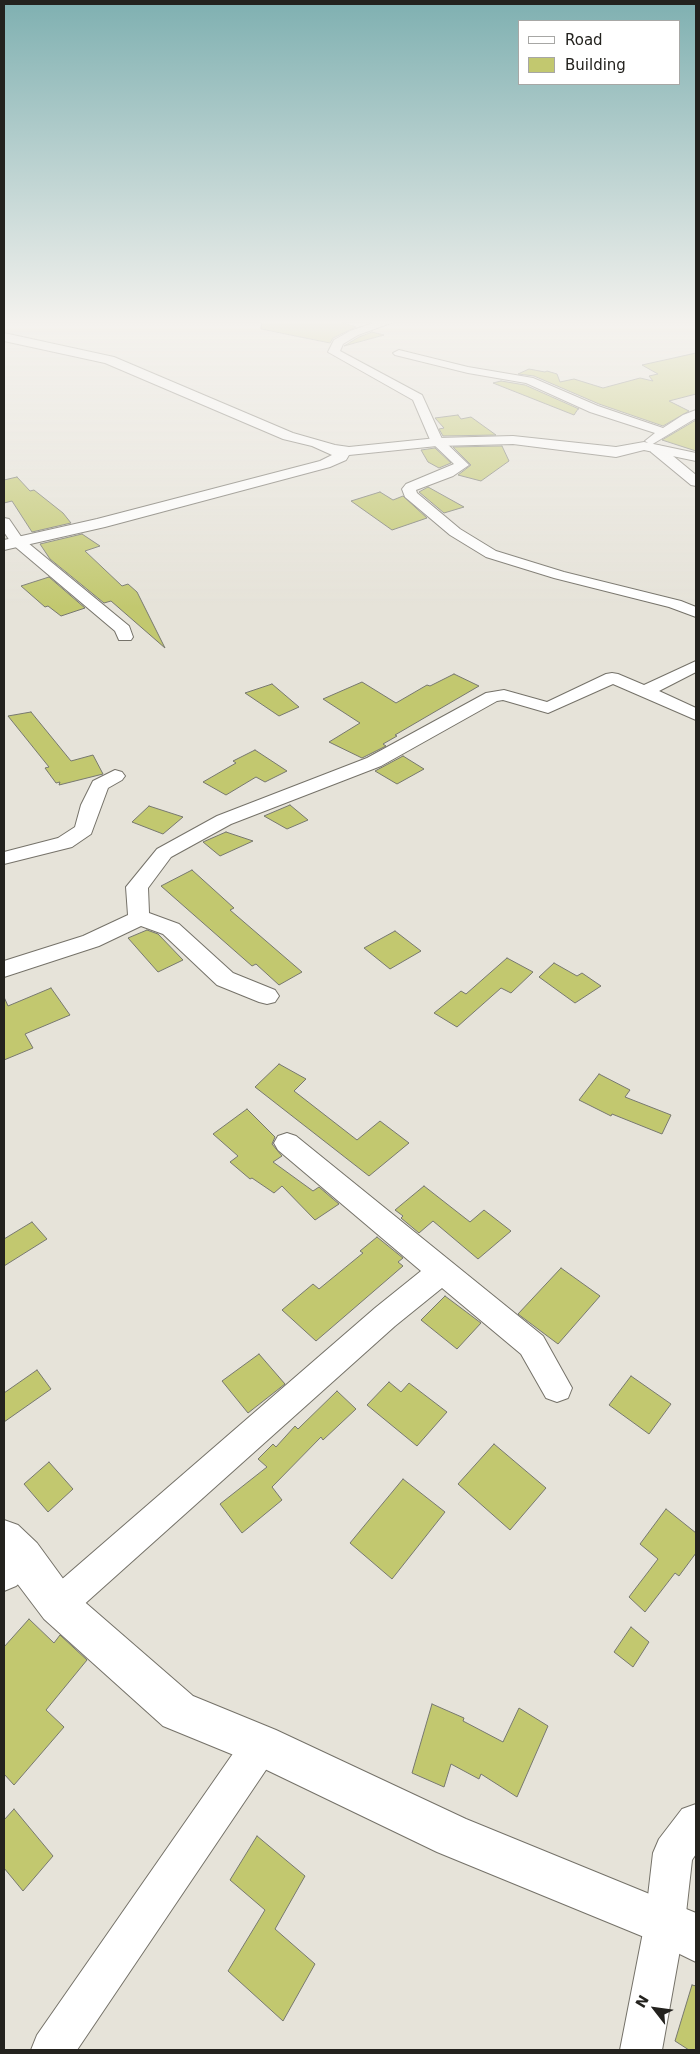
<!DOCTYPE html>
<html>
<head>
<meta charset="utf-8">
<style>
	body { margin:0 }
	#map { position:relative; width:700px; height:2054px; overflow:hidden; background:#e6e3d9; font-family:"DejaVu Sans",sans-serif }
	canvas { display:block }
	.frame { position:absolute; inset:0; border:5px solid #23221e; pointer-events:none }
	.legend { position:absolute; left:518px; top:20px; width:162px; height:65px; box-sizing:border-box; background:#fff; border:1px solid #a7a7a5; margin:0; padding:6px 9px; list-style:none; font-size:15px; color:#23221e }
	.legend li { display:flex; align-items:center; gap:10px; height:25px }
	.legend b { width:25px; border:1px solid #a7a7a5 }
	.north { position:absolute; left:630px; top:1984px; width:50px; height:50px; -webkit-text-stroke:4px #fff; paint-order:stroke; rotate:300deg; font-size:14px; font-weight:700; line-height:20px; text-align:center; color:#23221e }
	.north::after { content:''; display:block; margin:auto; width:18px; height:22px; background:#23221e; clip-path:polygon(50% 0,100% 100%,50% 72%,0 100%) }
</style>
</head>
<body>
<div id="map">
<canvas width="700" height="2054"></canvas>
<div class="frame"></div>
<ul class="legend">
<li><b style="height:6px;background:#fff"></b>Road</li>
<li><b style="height:14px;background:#c2c86f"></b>Building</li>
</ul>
<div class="north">N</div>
</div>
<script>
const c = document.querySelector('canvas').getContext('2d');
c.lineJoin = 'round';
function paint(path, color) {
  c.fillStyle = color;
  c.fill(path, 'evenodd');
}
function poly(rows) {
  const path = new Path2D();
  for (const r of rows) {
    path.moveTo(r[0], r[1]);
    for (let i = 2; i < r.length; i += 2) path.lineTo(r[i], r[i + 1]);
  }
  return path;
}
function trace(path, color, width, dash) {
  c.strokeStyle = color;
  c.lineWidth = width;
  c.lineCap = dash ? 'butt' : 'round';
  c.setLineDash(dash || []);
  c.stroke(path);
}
const building = poly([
	[262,320,334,320,356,327,333,338,330,343,261,329,262,320],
	[372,332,384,335,344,346,359,337,372,332],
	[696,353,696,394,669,401,689,411,663,426,599,404,534,376,518,374,529,369,545,372,547,371,557,374,560,382,574,379,603,388,640,378,653,381,649,376,658,374,642,365,696,353],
	[501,381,525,385,579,409,578,409,574,415,493,383,501,381],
	[458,415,461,419,471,417,496,435,443,436,439,429,444,428,435,418,458,415],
	[696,420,696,451,662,440,696,420],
	[502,446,509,461,481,481,458,475,471,465,453,447,502,446],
	[435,448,451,463,439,468,428,462,421,450,435,448],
	[17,477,30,491,34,490,63,513,71,523,32,532,12,501,4,503,4,480,17,477],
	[428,487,464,507,444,513,419,492,428,487],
	[380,492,393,500,403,496,427,518,392,530,351,501,380,492],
	[82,534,100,546,85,551,122,586,128,584,137,592,165,648,111,601,104,603,50,559,40,544,82,534],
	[49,577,85,608,61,616,48,606,45,607,21,586,49,577],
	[454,674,479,686,395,735,397,736,383,744,386,746,362,758,329,742,360,723,323,699,362,682,396,703,427,685,430,686,454,674],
	[272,684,299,707,279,716,245,693,272,684],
	[31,712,71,761,93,755,103,774,59,785,60,782,56,783,45,768,49,767,8,716,31,712],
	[255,750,287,771,265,782,256,777,226,795,203,782,236,763,233,761,255,750],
	[403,756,424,769,397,784,375,771,403,756],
	[290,805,308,820,287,829,264,816,290,805],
	[149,806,183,817,163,834,132,822,149,806],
	[226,832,253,841,220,856,203,842,226,832],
	[192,870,234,908,230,910,302,972,279,985,256,964,252,966,161,886,192,870],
	[147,930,158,934,183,960,158,972,128,938,147,930],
	[395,931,421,951,390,969,364,948,395,931],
	[507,958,533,972,511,993,501,988,457,1027,434,1013,461,991,466,994,507,958],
	[554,963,577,976,582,973,601,986,575,1003,539,977,554,963],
	[51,988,70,1015,25,1034,33,1048,4,1060,4,997,8,1006,51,988],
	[279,1064,306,1079,294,1091,357,1140,380,1121,409,1143,369,1176,255,1087,279,1064],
	[599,1074,630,1090,625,1097,671,1115,662,1134,612,1114,611,1116,579,1100,599,1074],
	[247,1109,275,1137,272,1144,282,1156,273,1162,313,1191,319,1187,339,1204,315,1220,282,1186,274,1193,252,1178,250,1179,230,1162,238,1156,213,1134,247,1109],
	[424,1186,470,1222,484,1210,511,1231,478,1259,433,1221,419,1233,401,1218,403,1216,395,1210,424,1186],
	[32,1222,47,1239,4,1266,4,1239,32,1222],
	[377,1237,403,1258,398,1262,403,1266,316,1341,282,1310,313,1284,319,1289,363,1253,360,1251,377,1237],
	[561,1268,600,1296,558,1344,518,1314,561,1268],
	[445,1296,481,1323,457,1349,421,1320,445,1296],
	[259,1354,285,1384,248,1413,222,1381,259,1354],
	[37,1370,51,1389,4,1422,4,1393,37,1370],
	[631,1376,671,1404,649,1434,609,1405,631,1376],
	[389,1382,401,1392,409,1383,447,1412,417,1446,367,1405,389,1382],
	[337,1391,356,1409,323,1440,321,1437,272,1487,282,1500,242,1533,220,1504,267,1467,258,1459,273,1444,276,1447,295,1426,298,1429,337,1391],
	[494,1444,546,1488,510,1530,458,1484,494,1444],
	[49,1462,73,1489,48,1512,24,1484,49,1462],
	[403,1479,445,1512,392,1579,350,1543,403,1479],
	[666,1509,696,1533,696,1553,679,1576,675,1573,645,1612,629,1597,658,1559,640,1544,666,1509],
	[29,1619,54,1643,60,1635,87,1660,46,1710,64,1727,14,1785,4,1774,4,1647,29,1619],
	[631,1627,649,1642,633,1667,614,1652,631,1627],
	[432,1704,464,1718,463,1721,503,1742,519,1708,548,1726,517,1797,481,1774,479,1779,451,1764,444,1787,412,1773,432,1704],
	[14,1809,53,1856,23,1891,4,1868,4,1820,14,1809],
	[257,1836,305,1876,275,1929,315,1964,283,2021,228,1971,265,1910,230,1880,257,1836],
	[692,1985,696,1986,696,2050,689,2050,675,2041,692,1985]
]);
paint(building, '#c2c86f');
trace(building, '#77786f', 1);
const minor = poly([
	[382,320,399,320,358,335,343,344,340,351,422,395,442,439,469,465,453,476,416,490,417,493,460,529,496,551,564,572,681,601,696,607,696,617,669,607,554,578,486,557,450,535,405,497,402,489,406,484,454,464,431,442,413,400,328,352,334,340,350,331,382,320],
	[399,350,468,367,533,378,598,406,663,428,683,415,696,410,696,418,651,445,645,441,655,433,590,412,526,383,468,373,395,355,393,353,399,350],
	[656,445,661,446,696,475,696,486,691,485,651,452,650,449,656,445],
	[4,518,9,519,22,538,129,626,133,637,131,640,119,640,115,631,12,544,4,532,4,518],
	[696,661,696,672,659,691,696,708,696,720,613,684,548,713,503,700,497,701,381,766,231,824,171,857,148,888,149,913,179,924,233,973,275,990,279,996,275,1002,267,1004,259,1002,217,985,163,934,141,926,99,946,4,977,4,961,83,936,128,915,126,887,157,849,217,816,367,758,486,693,504,690,547,702,606,674,612,673,618,674,644,685,696,661],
	[115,770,122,772,125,776,122,780,108,788,91,834,72,847,4,864,4,852,58,838,75,827,81,805,93,781,115,770],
	[287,1133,296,1136,543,1336,572,1388,568,1398,557,1402,546,1398,521,1354,442,1288,395,1326,70,1617,58,1622,46,1617,41,1605,46,1593,375,1308,421,1271,278,1150,274,1143,278,1136,287,1133],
	[23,1540,35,1545,40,1557,35,1569,16,1586,4,1591,4,1552,11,1545,23,1540],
	[261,1726,274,1732,280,1745,274,1758,77,2050,31,2050,37,2035,248,1732,261,1726],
	[696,1804,696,1854,692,1860,685,1922,662,2050,620,2050,645,1922,653,1853,659,1839,682,1809,696,1804]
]);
const tertiary = poly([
	[4,333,114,357,293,433,335,445,349,447,437,438,513,436,616,447,644,442,696,453,696,461,644,450,616,457,513,444,437,446,349,455,346,460,330,467,105,527,4,550,4,540,97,519,320,461,332,455,312,446,283,439,105,363,4,341,4,333],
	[4,1520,18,1525,37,1543,72,1591,193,1696,276,1730,466,1819,696,1913,696,1962,649,1939,437,1852,246,1760,163,1726,44,1619,4,1566,4,1520]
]);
trace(minor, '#757269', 2);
trace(tertiary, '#757269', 2);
paint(minor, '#fff');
paint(tertiary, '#fff');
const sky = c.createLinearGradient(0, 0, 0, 608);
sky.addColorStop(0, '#7fb0b1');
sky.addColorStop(0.53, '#f4f2ee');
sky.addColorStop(1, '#f4f2ee00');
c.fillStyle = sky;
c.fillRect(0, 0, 700, 608);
</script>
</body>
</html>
